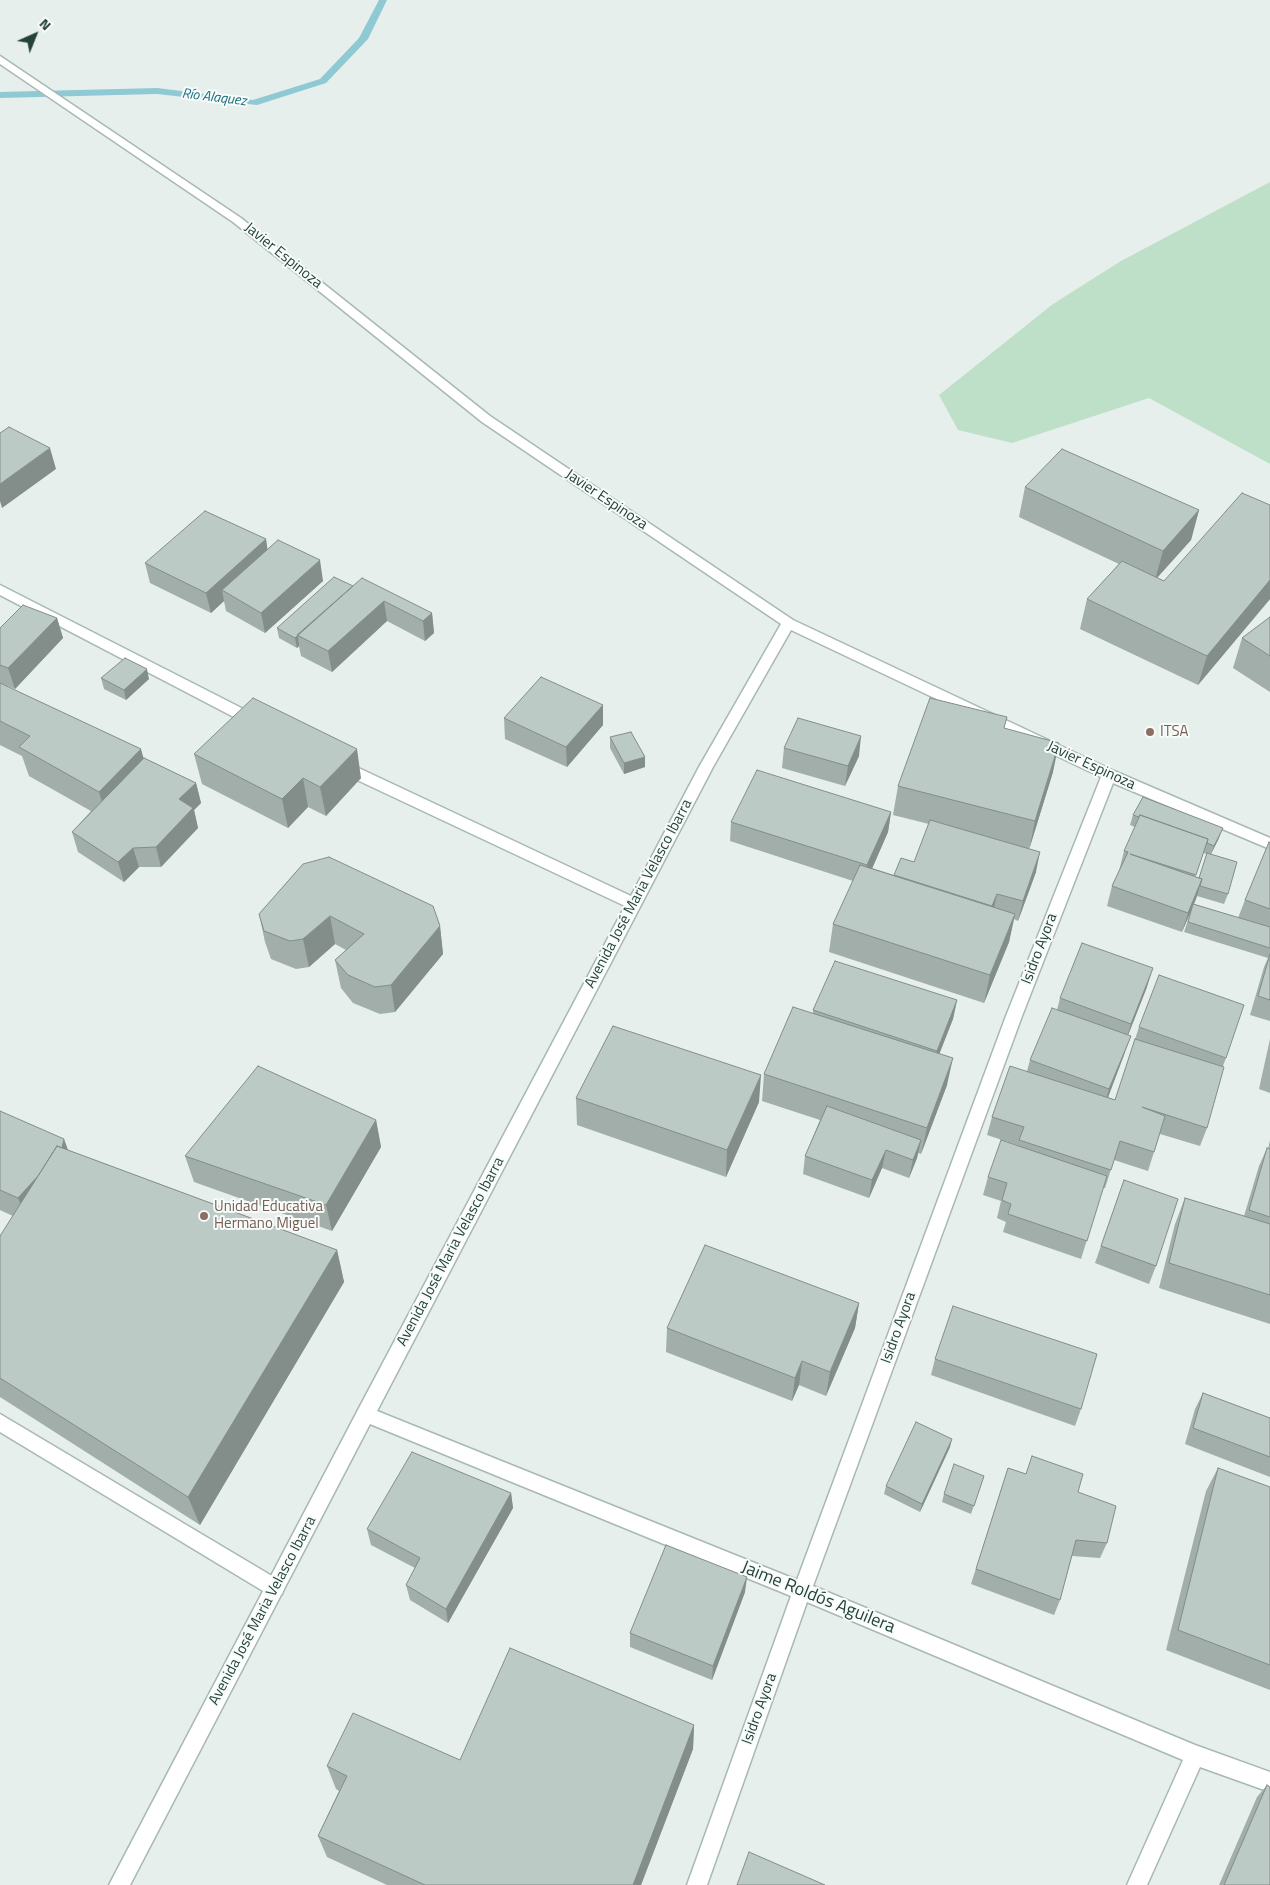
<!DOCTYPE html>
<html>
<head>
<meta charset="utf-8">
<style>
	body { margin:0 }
	#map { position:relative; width:1270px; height:1885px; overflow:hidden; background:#e6efeb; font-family:"Titillium Web",sans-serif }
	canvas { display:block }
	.north { position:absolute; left:10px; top:10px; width:50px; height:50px; -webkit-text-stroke:4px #f7fbf9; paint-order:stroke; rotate:44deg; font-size:14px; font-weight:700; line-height:20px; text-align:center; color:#24423a }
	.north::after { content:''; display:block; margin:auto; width:18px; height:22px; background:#24423a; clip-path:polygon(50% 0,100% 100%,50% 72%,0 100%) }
</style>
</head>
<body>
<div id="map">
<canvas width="1270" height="1885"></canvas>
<div class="north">N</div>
</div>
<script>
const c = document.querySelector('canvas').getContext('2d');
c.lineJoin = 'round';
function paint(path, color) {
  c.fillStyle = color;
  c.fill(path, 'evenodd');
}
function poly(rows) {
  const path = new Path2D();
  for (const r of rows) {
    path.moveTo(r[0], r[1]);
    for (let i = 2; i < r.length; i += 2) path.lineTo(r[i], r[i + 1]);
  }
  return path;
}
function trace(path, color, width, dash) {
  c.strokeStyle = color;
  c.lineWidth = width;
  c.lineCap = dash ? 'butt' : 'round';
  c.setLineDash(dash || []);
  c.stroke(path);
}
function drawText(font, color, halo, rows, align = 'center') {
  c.font = font + ' "Titillium Web",sans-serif';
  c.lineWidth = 4;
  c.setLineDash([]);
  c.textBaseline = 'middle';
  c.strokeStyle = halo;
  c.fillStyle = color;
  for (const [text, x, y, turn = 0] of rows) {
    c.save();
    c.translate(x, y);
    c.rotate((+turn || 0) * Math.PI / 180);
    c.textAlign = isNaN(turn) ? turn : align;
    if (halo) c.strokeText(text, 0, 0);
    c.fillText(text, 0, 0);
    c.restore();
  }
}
paint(poly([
	[1270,182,1270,464,1149,398,1012,443,958,430,939,395,1053,304,1121,261]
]), '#bfe0c8');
paint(poly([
	[379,0,387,0,368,39,326,83,257,105,157,94,0,98,0,92,157,88,253,100,320,79,359,38,379,0]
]), '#8ec9d4');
const service = poly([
	[0,1414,282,1582,284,1588,282,1594,275,1597,268,1594,0,1432,0,1414]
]);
const minor = poly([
	[0,56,241,218,490,416,793,620,1114,771,1270,838,1270,849,1113,783,1022,1016,813,1586,1195,1745,1270,1772,1270,1792,1200,1767,1147,1885,1127,1885,1183,1760,807,1602,707,1885,687,1885,791,1596,370,1424,130,1885,109,1885,359,1408,625,906,338,771,336,767,338,763,343,762,348,763,631,896,699,767,781,624,482,422,233,222,0,64,0,56],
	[791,630,1101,777,1006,1016,797,1580,377,1411,713,767,791,630],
	[0,585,261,718,263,722,261,726,251,726,0,595,0,585]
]);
trace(service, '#a8b8b2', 3);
trace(minor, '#a8b8b2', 3);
paint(service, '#fff');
paint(minor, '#fff');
paint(poly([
	[1025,487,1199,510,1191,540,1157,578,1164,581,1270,505,1270,599,1198,685,1080,629,1087,599,1119,564,1019,517],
	[266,539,267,550,323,581,265,633,226,611,224,601,211,613,150,583,145,563],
	[353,586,432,613,434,633,425,641,387,621,332,672,301,656,299,646,297,648,279,638,277,628],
	[1270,617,1270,692,1233,668,1242,638],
	[57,618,63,638,15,689,0,683,0,628],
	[101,678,149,679,126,700,104,689],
	[0,683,144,758,196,783,201,803,194,810,198,828,161,867,139,867,124,882,78,852,72,832,91,811,29,776,22,756,0,745],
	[603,705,603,725,567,767,505,739,504,718],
	[1005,729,1053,772,1029,849,1036,872,1018,921,1014,919,1009,942,984,1003,829,952,833,924,853,881,730,841,731,822,891,812,888,832,872,868,894,875,914,862,929,824,893,815,898,786],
	[610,737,645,767,624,774,610,748],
	[784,748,859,756,845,786,782,768],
	[194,754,361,778,326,816,308,807,288,828,202,784],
	[1133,815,1219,838,1211,854,1228,894,1224,904,1197,896,1194,904,1238,918,1245,900,1270,843,1270,1021,1250,1015,1264,967,1268,958,1184,932,1191,911,1182,932,1107,906,1112,886,1119,871,1124,851,1135,827,1130,825],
	[1203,853,1207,854,1199,878,1195,877],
	[303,864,440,926,443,954,395,1012,380,1014,353,1003,341,988,335,960,346,950,335,944,309,967,296,969,271,959,265,942,259,914],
	[1147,987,1128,1035,1124,1055,1108,1097,1115,1100,1139,1027,1226,1058,1223,1066,1207,1128,1200,1146,1160,1134,1154,1152,1148,1171,1114,1160,1105,1188,1103,1188,1081,1259,1003,1232,1006,1222,997,1218,1001,1201,983,1195,988,1177,1017,1145,987,1135,992,1117,1027,1071,1030,1060,1057,1010,1060,998],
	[957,1000,953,1019,939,1054,947,1085,921,1154,918,1153,917,1158,909,1178,882,1168,869,1198,803,1174,805,1156,820,1120,762,1101,764,1074,813,1014,813,1010],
	[1270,1039,1270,1093,1259,1089],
	[576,1098,759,1102,726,1177,577,1125],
	[0,1111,68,1150,337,1250,344,1282,200,1525,0,1397,0,1236,13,1216,0,1210],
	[376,1120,381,1147,332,1231,194,1182,185,1156],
	[1270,1140,1270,1324,1159,1288,1175,1224,1185,1198,1244,1216,1259,1166,1267,1148,1268,1149],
	[1124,1180,1156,1266,1149,1284,1095,1263],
	[859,1303,855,1328,826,1396,799,1385,792,1401,666,1352,667,1328],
	[935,1359,1081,1409,1075,1426,931,1375],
	[1203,1393,1270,1418,1270,1477,1185,1444,1195,1409],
	[950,1447,920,1512,884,1494,886,1486],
	[1008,1468,1078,1492,1107,1543,1100,1558,1072,1556,1060,1600,1054,1615,971,1584],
	[1218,1468,1270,1487,1270,1690,1166,1650,1206,1491],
	[984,1476,971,1514,942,1502,944,1494],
	[511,1493,513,1508,448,1623,410,1600,406,1585,415,1568,371,1545,367,1529],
	[745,1592,712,1680,630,1647,630,1633],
	[694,1725,693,1749,641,1885,387,1885,327,1857,318,1836,339,1791,336,1789,327,1766,460,1760],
	[1267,1785,1270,1885,1219,1885,1257,1797]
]), '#a1aea9');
paint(poly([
	[50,448,56,469,2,508,0,501,0,484],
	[1199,510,1191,540,1155,580,1163,551],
	[266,539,269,560,222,590,224,601,211,613,206,593],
	[320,560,323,581,265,633,261,613],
	[1270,580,1270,599,1198,685,1207,656],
	[384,601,387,621,332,672,328,651],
	[432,613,434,633,425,641,423,621],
	[57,618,63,638,15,689,8,668],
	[298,636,299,646,297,648,295,638],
	[147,669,149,679,126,700,124,690],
	[603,705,603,725,567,767,566,747],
	[861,736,859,756,845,786,848,766],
	[1059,743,1053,772,1029,850,1035,821],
	[141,749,149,778,108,821,99,792],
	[357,749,361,778,326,816,320,787],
	[645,757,645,767,624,774,624,763],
	[303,778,308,807,288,828,282,799],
	[196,783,201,803,194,810,198,828,161,867,156,847,179,799],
	[891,812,888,832,865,885,867,865],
	[1223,828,1219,838,1210,856,1214,846],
	[133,848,139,867,124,882,118,862],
	[1040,852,1036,872,1018,921,1023,901],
	[1202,879,1196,899,1182,932,1188,913],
	[997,894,993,913,989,914],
	[1015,914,1009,942,984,1003,990,975],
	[330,916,335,944,309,967,303,939],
	[440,926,443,954,395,1012,391,985],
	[1153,968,1147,987,1125,1043,1131,1024],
	[957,1000,953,1019,933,1070,937,1051],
	[1131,1036,1124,1055,1104,1108,1109,1089],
	[953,1058,947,1085,921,1154,927,1128],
	[761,1075,759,1102,726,1177,727,1150],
	[376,1120,381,1147,332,1231,326,1205],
	[64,1139,74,1166,29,1224,18,1198],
	[921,1140,917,1158,909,1178,913,1160],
	[886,1150,882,1168,869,1198,872,1180],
	[337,1250,344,1282,200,1525,188,1497],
	[859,1303,855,1328,826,1396,830,1372],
	[802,1361,799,1385,792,1401,795,1378],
	[952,1439,950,1447,920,1512,922,1504],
	[511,1493,513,1508,448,1623,446,1609],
	[747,1577,745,1592,712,1680,713,1666],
	[694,1725,693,1749,641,1885,633,1885]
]), '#838d89');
const building = poly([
	[9,427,50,448,0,484,0,433,9,427],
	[1062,449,1199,510,1163,551,1025,487,1062,449],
	[1242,493,1270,505,1270,580,1207,656,1087,599,1122,561,1164,581,1242,493],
	[205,511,266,539,206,593,145,563,205,511],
	[278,540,320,560,261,613,222,590,278,540],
	[334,577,353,586,295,638,277,628,334,577],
	[362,578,432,613,423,621,384,601,328,651,297,635,362,578],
	[23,605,57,618,8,668,0,665,0,628,23,605],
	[1270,617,1270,656,1242,638,1270,617],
	[125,658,147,669,124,690,101,678,125,658],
	[541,677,603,705,566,747,504,718,541,677],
	[0,683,141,749,99,792,19,747,30,736,0,721,0,683],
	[253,698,357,749,320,787,303,778,282,799,194,754,253,698],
	[930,698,1007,717,1004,728,1059,743,1035,821,898,786,930,698],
	[798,718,861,736,848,766,784,748,798,718],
	[631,732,645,757,624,763,610,737,631,732],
	[144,758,196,783,179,799,193,808,156,847,133,848,118,862,72,832,144,758],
	[757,770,891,812,867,865,731,822,757,770],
	[1143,797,1223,828,1214,846,1207,843,1208,839,1140,815,1139,817,1133,815,1143,797],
	[1140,815,1208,839,1196,875,1130,854,1202,879,1188,913,1112,886,1128,852,1124,851,1140,815],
	[930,820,1040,852,1023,901,997,894,992,906,894,875,901,858,914,862,930,820],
	[1269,842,1270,843,1270,909,1245,900,1269,842],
	[1207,853,1237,862,1228,894,1200,886,1202,879,1199,878,1207,853],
	[329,857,433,906,440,926,391,985,375,987,348,975,335,960,364,934,330,916,303,939,290,941,264,931,259,914,303,864,329,857],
	[860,865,1015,914,990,975,833,924,860,865],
	[1193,904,1270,927,1270,948,1188,922,1193,904],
	[1082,943,1153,968,1131,1024,1060,998,1082,943],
	[1270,954,1270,1000,1258,996,1270,954],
	[835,961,957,1000,937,1051,813,1010,835,961],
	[1159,975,1244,1005,1226,1058,1139,1027,1159,975],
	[793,1007,953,1058,927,1128,764,1074,793,1007],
	[1052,1008,1131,1036,1109,1089,1030,1060,1052,1008],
	[613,1026,761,1075,727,1150,576,1098,613,1026],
	[1135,1039,1224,1067,1207,1128,1142,1107,1165,1116,1154,1152,1120,1141,1111,1170,1019,1140,1024,1127,992,1117,1010,1066,1115,1100,1135,1039],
	[258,1066,376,1120,326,1205,185,1156,258,1066],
	[827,1106,921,1140,913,1160,886,1150,872,1180,805,1156,827,1106],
	[0,1111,64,1139,62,1148,57,1146,38,1176,18,1198,0,1190,0,1111],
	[1001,1140,1107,1176,1087,1241,1008,1214,1011,1204,1002,1200,1007,1183,988,1177,1001,1140],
	[57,1146,337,1250,188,1497,0,1378,0,1236,57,1146],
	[1267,1148,1270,1149,1270,1217,1249,1210,1267,1148],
	[1124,1180,1178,1199,1156,1266,1101,1246,1124,1180],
	[1185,1198,1270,1224,1270,1295,1169,1263,1185,1198],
	[705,1245,859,1303,830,1372,802,1361,795,1378,667,1328,705,1245],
	[953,1306,1097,1354,1081,1409,935,1359,953,1306],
	[1203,1393,1270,1418,1270,1457,1193,1428,1203,1393],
	[916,1422,952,1439,922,1504,886,1486,916,1422],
	[412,1452,511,1493,446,1609,406,1585,420,1558,367,1529,412,1452],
	[1032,1456,1083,1474,1078,1492,1116,1506,1107,1543,1076,1540,1060,1600,976,1569,1008,1468,1026,1474,1032,1456],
	[954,1464,984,1476,974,1506,944,1494,954,1464],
	[1218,1468,1270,1487,1270,1665,1178,1630,1218,1468],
	[666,1545,747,1577,713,1666,630,1633,666,1545],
	[510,1648,694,1725,633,1885,425,1885,318,1836,347,1776,327,1766,353,1713,460,1760,510,1648],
	[1267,1785,1270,1787,1270,1885,1224,1885,1267,1785],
	[749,1852,825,1885,737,1885,749,1852]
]);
paint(building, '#bbcac4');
trace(building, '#838d89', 1);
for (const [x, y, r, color] of [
	[1150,732,5,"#8d6e63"],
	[204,1216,5,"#8d6e63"]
]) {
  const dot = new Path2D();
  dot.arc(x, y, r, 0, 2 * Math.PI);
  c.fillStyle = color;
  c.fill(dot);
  trace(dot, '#f7fbf9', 2);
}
drawText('italic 14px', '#1c6f80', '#f7fbf9', [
	["Río Alaquez",214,98,7]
]);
drawText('15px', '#24423a', '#f7fbf9', [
	["Javier Espinoza",283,256,39],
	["Javier Espinoza",606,500,34],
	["Javier Espinoza",1091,766,25],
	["Avenida José Maria Velasco Ibarra",639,894,-62],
	["Isidro Ayora",1040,949,-69],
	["Avenida José Maria Velasco Ibarra",451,1252,-62],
	["Isidro Ayora",899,1328,-70],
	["Avenida José Maria Velasco Ibarra",263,1611,-62],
	["Isidro Ayora",760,1709,-70]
]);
drawText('15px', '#785e54', '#f7fbf9', [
	["ITSA",1160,732],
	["Unidad Educativa",214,1207],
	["Hermano Miguel",214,1224]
], 'left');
drawText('18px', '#24423a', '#f7fbf9', [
	["Jaime Roldós Aguilera",818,1598,22]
]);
</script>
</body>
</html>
